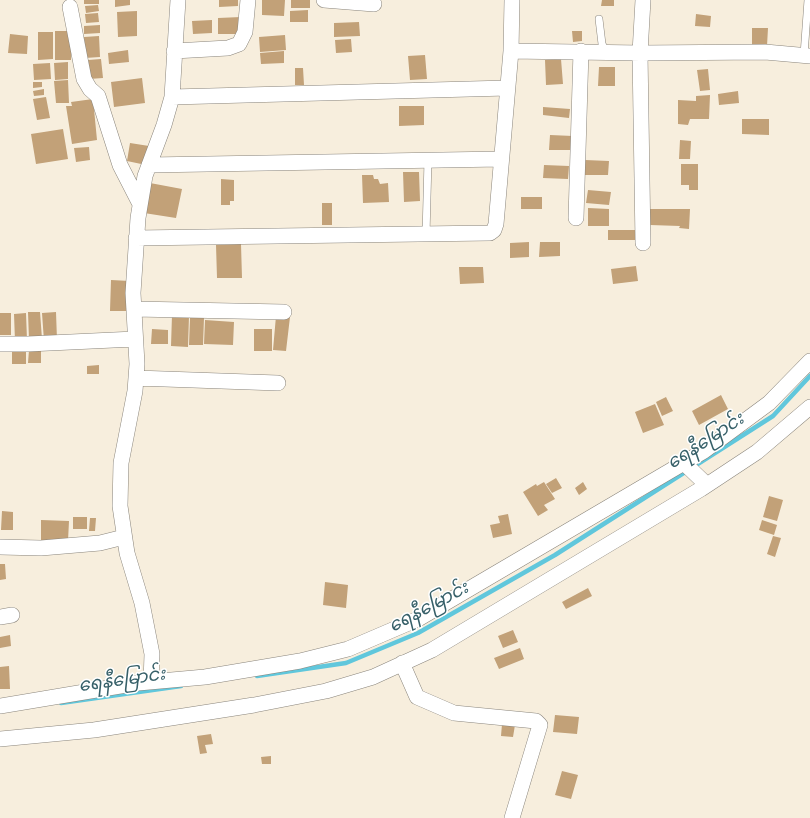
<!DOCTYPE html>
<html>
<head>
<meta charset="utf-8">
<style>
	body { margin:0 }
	canvas { display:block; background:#f7eedd }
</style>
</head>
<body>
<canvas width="810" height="818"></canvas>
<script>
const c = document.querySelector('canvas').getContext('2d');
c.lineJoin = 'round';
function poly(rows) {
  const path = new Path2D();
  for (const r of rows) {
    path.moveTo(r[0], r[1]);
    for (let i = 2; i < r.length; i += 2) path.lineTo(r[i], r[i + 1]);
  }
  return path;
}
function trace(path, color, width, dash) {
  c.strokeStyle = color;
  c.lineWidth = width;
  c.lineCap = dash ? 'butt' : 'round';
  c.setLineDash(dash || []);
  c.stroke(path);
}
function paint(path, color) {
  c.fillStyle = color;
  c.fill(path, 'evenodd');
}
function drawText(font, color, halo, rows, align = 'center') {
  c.font = font + ' Cardo,"Noto Sans Myanmar",serif';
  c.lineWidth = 3;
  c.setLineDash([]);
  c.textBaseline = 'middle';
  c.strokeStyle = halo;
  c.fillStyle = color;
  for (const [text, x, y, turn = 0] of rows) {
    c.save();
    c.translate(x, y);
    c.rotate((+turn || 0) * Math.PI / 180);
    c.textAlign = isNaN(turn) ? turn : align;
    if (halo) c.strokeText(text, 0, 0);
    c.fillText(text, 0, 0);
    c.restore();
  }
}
trace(poly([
	[257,676,346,663,418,633,555,555,773,416,810,376],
	[61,703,181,686]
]), '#60c7dc', 4.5);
paint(poly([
	[84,0,99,0,99,4,84,4],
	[115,0,130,0,130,5,115,7],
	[219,0,238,0,238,6,219,7],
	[262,0,285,0,284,16,262,15],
	[291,0,310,0,310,8,291,8],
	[602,0,614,0,614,6,601,6],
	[98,5,99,11,86,13,85,6],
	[308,10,308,22,290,22,290,11],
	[137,11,137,36,118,37,117,12],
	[98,13,99,22,86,23,85,14],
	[696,14,711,16,710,27,695,26],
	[241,17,241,34,218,34,218,18],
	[212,20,212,33,193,34,192,21],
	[359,22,360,36,334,37,334,23],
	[100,25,100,33,84,34,84,26],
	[752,28,768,28,767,46,752,45],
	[55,31,71,31,71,60,55,60],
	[572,31,582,31,582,41,573,42],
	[38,32,53,32,53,59,38,60],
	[10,34,28,36,27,54,8,53],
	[285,35,286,50,260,52,259,37],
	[99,36,100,57,85,58,84,37],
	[351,39,352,52,336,53,335,40],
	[128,50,129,62,109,64,108,53],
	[284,51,284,63,261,64,260,53],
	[425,55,427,79,410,80,408,56],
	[101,59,103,78,89,79,88,60],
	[561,59,563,84,546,85,545,60],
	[68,62,68,79,55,80,54,63],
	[50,63,51,79,34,80,33,64],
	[599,67,615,67,615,86,598,86],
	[295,68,303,68,304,85,295,85],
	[708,69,710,90,700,91,697,70],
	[142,78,145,103,114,107,111,82],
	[68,80,69,103,56,103,54,81],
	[33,82,42,82,42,87,33,88],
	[44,89,44,95,34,96,33,91],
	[738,91,739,103,719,105,718,94],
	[710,95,709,119,690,119,688,125,678,124,678,100,696,101,696,96],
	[46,97,50,118,37,120,33,99],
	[93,99,97,140,72,144,66,106,72,106,71,102],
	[399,106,424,106,424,125,399,126],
	[543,107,570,109,569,118,543,115],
	[742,119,769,119,769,135,742,134],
	[63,129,68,159,36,164,31,134],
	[550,135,573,136,572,150,549,150],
	[680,140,691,141,690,159,679,159],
	[130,143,149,146,146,165,127,161],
	[89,147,90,160,76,162,74,148],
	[585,160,609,161,608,175,585,175],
	[681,164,698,164,698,190,689,190,689,185,681,185],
	[544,165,569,166,568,179,543,178],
	[403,172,419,172,420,201,404,202],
	[362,175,373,175,374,179,378,179,380,184,388,183,389,202,363,203],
	[221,179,234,180,234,201,230,201,230,205,221,205],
	[150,183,182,189,176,218,144,213],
	[588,190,611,192,609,205,586,203],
	[521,197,542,197,542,209,521,209],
	[322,203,332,203,332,225,322,225],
	[588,208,609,209,609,226,588,226],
	[650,209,690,209,689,229,679,228,680,226,650,225],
	[608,230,636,230,636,240,608,240],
	[529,242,529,257,510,258,510,243],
	[540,242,560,242,560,256,539,257],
	[241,244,242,278,217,278,216,245],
	[636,266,638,281,613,284,611,269],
	[459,267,483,267,484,283,460,284],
	[111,280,130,281,128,311,110,311],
	[28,312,40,312,42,339,29,340],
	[56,312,57,340,44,341,42,313],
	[0,313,11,313,11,335,0,335],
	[26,313,27,340,15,341,14,314],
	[172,315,189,316,188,347,171,346],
	[276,316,290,317,286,351,273,350],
	[190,318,204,318,203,345,189,345],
	[205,320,234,322,233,345,204,344],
	[152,329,168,330,168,344,151,344],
	[254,329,272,329,272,351,254,351],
	[12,348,26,348,26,364,12,364],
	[29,350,41,350,41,363,28,363],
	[99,365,99,374,87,374,87,366],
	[721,395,728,409,699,425,692,411],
	[666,397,673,411,662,416,656,402],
	[655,404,664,425,643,433,635,412],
	[556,478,562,488,552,493,546,484],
	[544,482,555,499,544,505,548,510,538,516,523,492,536,484,537,486],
	[583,482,587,489,579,495,575,488],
	[769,496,783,500,777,521,763,517],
	[2,511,13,512,13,530,1,530],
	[508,514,512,534,493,538,490,525,500,523,498,516],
	[73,517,87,517,87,529,73,529],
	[90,518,96,518,95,531,89,531],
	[41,520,69,521,68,541,41,540],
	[762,520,777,525,774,535,759,530],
	[773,536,781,538,775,557,767,554],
	[0,564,5,564,6,579,0,580],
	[325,582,348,585,346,608,323,605],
	[588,588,592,596,566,609,562,602],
	[513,630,518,642,503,648,498,636],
	[10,635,11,646,0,648,0,637],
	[520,648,524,659,499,669,494,658],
	[9,666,10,689,0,689,0,667],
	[555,715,579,717,577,734,553,732],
	[502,724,515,725,513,737,501,736],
	[211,734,213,744,205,745,207,753,200,754,197,736],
	[271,756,271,764,262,764,261,757],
	[562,771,578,775,571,799,555,795]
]), '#c2a178');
const lane = poly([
	[599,19,602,44,607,52],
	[804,55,808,0],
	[426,235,428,160]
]);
const street = poly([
	[324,0,374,4],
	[512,0,511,51,640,53,643,0],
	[70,7,84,79,90,89,98,96,120,165,140,204],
	[174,51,228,48,239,44,245,32,248,0],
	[172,97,507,88],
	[149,165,501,159],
	[576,218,581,51],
	[136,238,490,233,494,230,496,224,511,51],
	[643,243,640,53,765,52,810,56],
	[134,309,284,312],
	[0,344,28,344,135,339],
	[136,378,278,383],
	[684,463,707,485],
	[0,547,41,548,100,543,124,537],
	[0,617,12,615],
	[402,663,417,697,454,713,536,721,540,725,512,818],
	[151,682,152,654,142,603,127,553,120,506,121,463,135,391,137,364,133,293,138,218,145,176,164,125,172,97,178,0],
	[0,706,138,683,205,677,300,661,348,649,418,619,704,451,769,403,810,361],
	[0,739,94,730,254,705,326,691,373,677,432,650,701,489,757,452,810,407]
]);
trace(lane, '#8a857c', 8);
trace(street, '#8a857c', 16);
trace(lane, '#fff', 7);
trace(street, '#fff', 15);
drawText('italic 18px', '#376069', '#fff', [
	["ရေနီမြောင်း",706,442,-33],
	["ရေနီမြောင်း",429,608,-28],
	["ရေနီမြောင်း",122,681,-8]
]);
</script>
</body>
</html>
